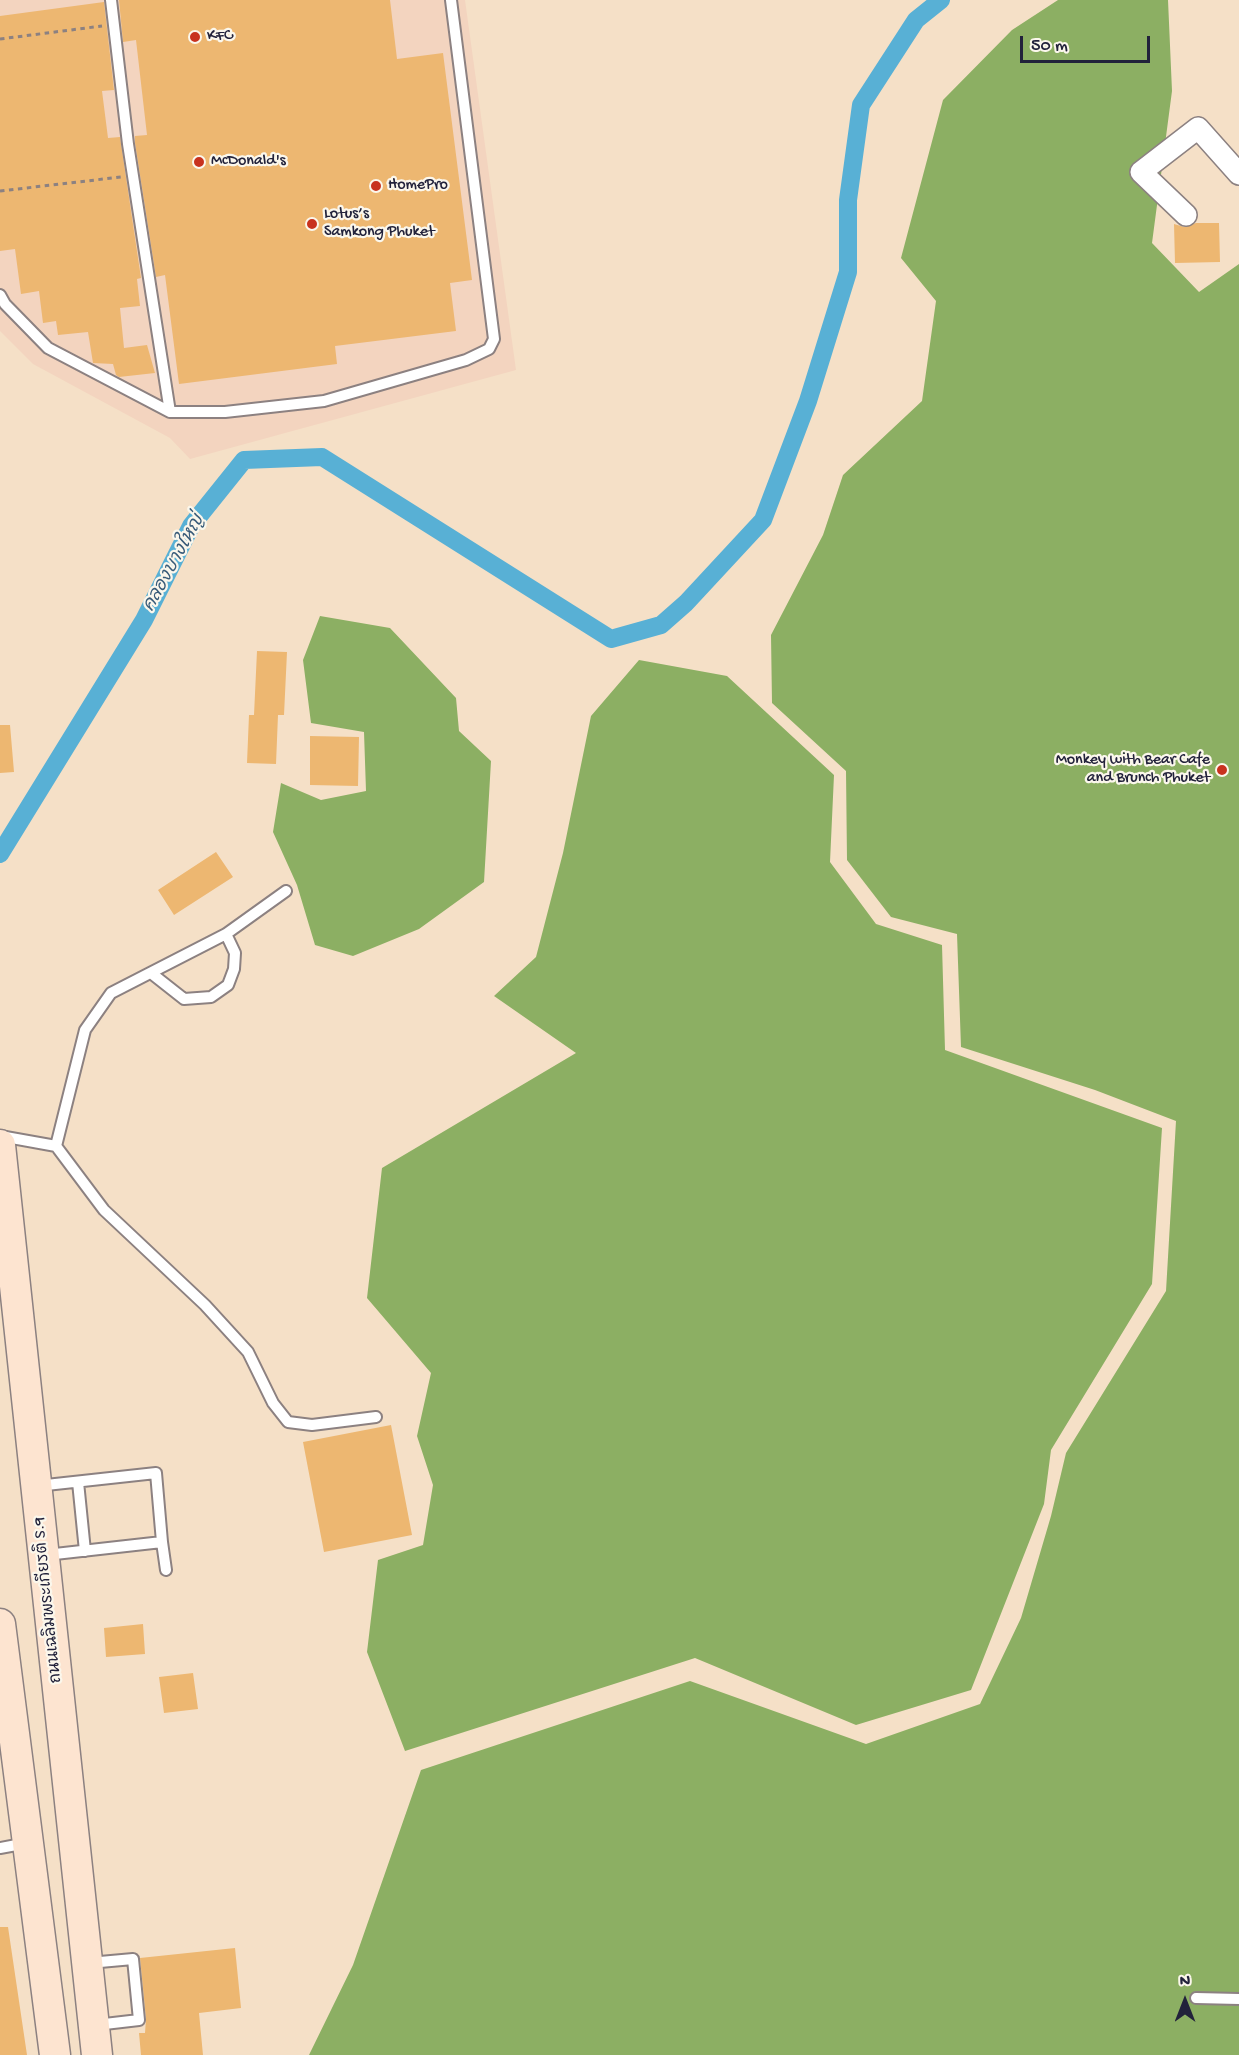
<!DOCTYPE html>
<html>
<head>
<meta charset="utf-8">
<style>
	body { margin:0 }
	#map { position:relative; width:1239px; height:2055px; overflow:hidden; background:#f5e0c7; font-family:"Gochi Hand",sans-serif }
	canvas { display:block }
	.north { position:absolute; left:1155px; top:1971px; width:60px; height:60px; -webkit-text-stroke:4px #fbf7ec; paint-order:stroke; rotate:0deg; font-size:16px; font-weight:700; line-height:24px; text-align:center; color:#22223b }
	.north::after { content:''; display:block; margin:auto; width:21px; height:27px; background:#22223b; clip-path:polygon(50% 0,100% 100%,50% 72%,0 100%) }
	.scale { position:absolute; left:1020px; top:36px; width:130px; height:27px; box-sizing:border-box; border:3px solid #22223b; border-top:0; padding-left:8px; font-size:18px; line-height:21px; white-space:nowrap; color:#22223b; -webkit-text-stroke:4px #fbf7ec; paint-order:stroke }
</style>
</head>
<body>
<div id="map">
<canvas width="1239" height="2055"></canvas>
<div class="north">N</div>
<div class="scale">50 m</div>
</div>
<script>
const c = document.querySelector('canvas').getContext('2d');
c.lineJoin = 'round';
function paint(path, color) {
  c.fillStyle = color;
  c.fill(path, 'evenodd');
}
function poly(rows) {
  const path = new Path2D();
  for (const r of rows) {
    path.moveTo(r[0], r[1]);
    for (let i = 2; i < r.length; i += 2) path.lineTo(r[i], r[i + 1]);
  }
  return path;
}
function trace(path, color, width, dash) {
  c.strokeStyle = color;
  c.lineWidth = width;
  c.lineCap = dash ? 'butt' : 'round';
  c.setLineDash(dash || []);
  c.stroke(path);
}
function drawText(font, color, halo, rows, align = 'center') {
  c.font = font + ' "Gochi Hand","Playpen Sans Thai",sans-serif';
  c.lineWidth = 4.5;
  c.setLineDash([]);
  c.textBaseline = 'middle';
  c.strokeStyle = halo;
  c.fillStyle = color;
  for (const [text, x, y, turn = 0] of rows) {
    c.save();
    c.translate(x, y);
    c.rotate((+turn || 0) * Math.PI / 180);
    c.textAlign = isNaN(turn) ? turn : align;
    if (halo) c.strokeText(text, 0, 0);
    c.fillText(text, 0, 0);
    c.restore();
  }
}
paint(poly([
	[0,0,465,0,516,370,190,459,170,438,33,364,0,331]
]), '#f3d4bf');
paint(poly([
	[1058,0,1168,0,1172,91,1152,243,1199,292,1239,264,1239,2055,309,2055,353,1965,421,1770,690,1681,866,1744,980,1704,1021,1618,1051,1516,1066,1453,1166,1291,1176,1121,1095,1090,961,1047,957,934,891,917,847,860,846,771,772,703,771,635,823,535,843,475,922,401,936,301,901,258,943,100,1012,30],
	[320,616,390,628,456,698,459,731,491,761,484,882,419,929,353,956,315,945,297,885,273,832,281,783,321,800,366,791,364,732,311,723,303,660],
	[639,660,727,676,834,775,830,862,876,924,942,945,945,1050,1162,1128,1152,1284,1051,1450,1044,1504,971,1690,856,1725,695,1658,405,1751,367,1652,378,1560,423,1545,433,1485,417,1436,431,1373,367,1298,382,1168,576,1053,494,996,536,957,563,853,591,716]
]), '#8caf63');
trace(poly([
	[0,854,144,620,191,526,244,460,322,457,611,639,661,625,686,603,763,520,808,401,848,272,848,200,861,105,916,20,941,0]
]), '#58b0d5', 18);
paint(poly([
	[119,0,390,0,397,59,443,53,472,280,450,283,456,331,335,346,337,364,179,384,165,275,156,277,135,143,135,136,147,135,136,40,123,42],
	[104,2,114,90,102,91,108,138,120,137,141,278,137,279,140,306,120,308,124,348,147,345,155,373,119,377,116,375,113,364,93,363,88,332,58,335,56,321,43,323,39,291,21,294,15,249,0,251,0,16],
	[1196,223,1219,223,1220,262,1175,263,1174,224,1184,227],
	[257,651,287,652,284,715,278,715,276,764,247,763,249,715,254,715],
	[0,725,10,725,14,772,0,773],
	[310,736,359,737,358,786,310,785],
	[216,852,233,877,174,915,158,890],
	[391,1425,412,1535,324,1552,303,1442],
	[143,1624,145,1654,106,1657,104,1628],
	[193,1673,198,1709,164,1713,159,1677],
	[0,1927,8,1927,27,2055,0,2055],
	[235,1948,241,2008,199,2013,203,2055,141,2055,139,2033,145,2033,146,2019,140,1958]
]), '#edb771');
const service = poly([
	[0,295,5,304,48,348,170,412,128,144,111,0],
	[170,412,225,412,324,401,466,360,489,349,494,339,451,0],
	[151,973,184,999,211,997,228,985,234,969,235,953,226,934],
	[0,1136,56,1146,85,1030,111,993,226,934,286,891],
	[56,1146,104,1210,205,1305,248,1352,273,1403,288,1422,312,1425,376,1417],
	[78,1482,85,1551],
	[37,1486,156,1473,162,1542,46,1555],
	[162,1542,166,1570],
	[0,1848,27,1843],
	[89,1963,133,1959,139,2020,96,2025],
	[1196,1998,1239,1999]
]);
const minor = poly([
	[1186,215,1141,172,1198,128,1239,174]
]);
const secondary = poly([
	[0,1145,97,2055],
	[0,1624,55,2055]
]);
trace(service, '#8c8181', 14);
trace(minor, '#8c8181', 24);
trace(secondary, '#8c8181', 33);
trace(poly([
	[0,39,102,26],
	[0,191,121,177]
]), '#8c8181', 3, [4.5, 4.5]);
trace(service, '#fff', 10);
trace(minor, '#fff', 21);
trace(secondary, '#fde4d0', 30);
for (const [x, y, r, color] of [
	[195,37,6,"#c8321e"],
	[199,162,6,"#c8321e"],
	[376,186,6,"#c8321e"],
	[312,224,6,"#c8321e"],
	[1222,770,6,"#c8321e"]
]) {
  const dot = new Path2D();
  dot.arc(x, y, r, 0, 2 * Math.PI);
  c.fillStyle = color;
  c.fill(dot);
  trace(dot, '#fbf7ec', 2);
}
drawText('16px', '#22223b', '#fbf7ec', [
	["KFC",207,37],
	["McDonald's",211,162],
	["HomePro",388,186],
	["Lotus’s",324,215],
	["Samkong Phuket",324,233],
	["Monkey with Bear Cafe",1210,761,"right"],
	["and Brunch Phuket",1210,779,"right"]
], 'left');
drawText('16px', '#22223b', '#fbf7ec', [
	["ถนนเฉลิมพระเกียรติ ร.9",49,1600,-96]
]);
drawText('italic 18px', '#385b79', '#fbf7ec', [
	["คลองบางใหญ่",175,564,-61]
]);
</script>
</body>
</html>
